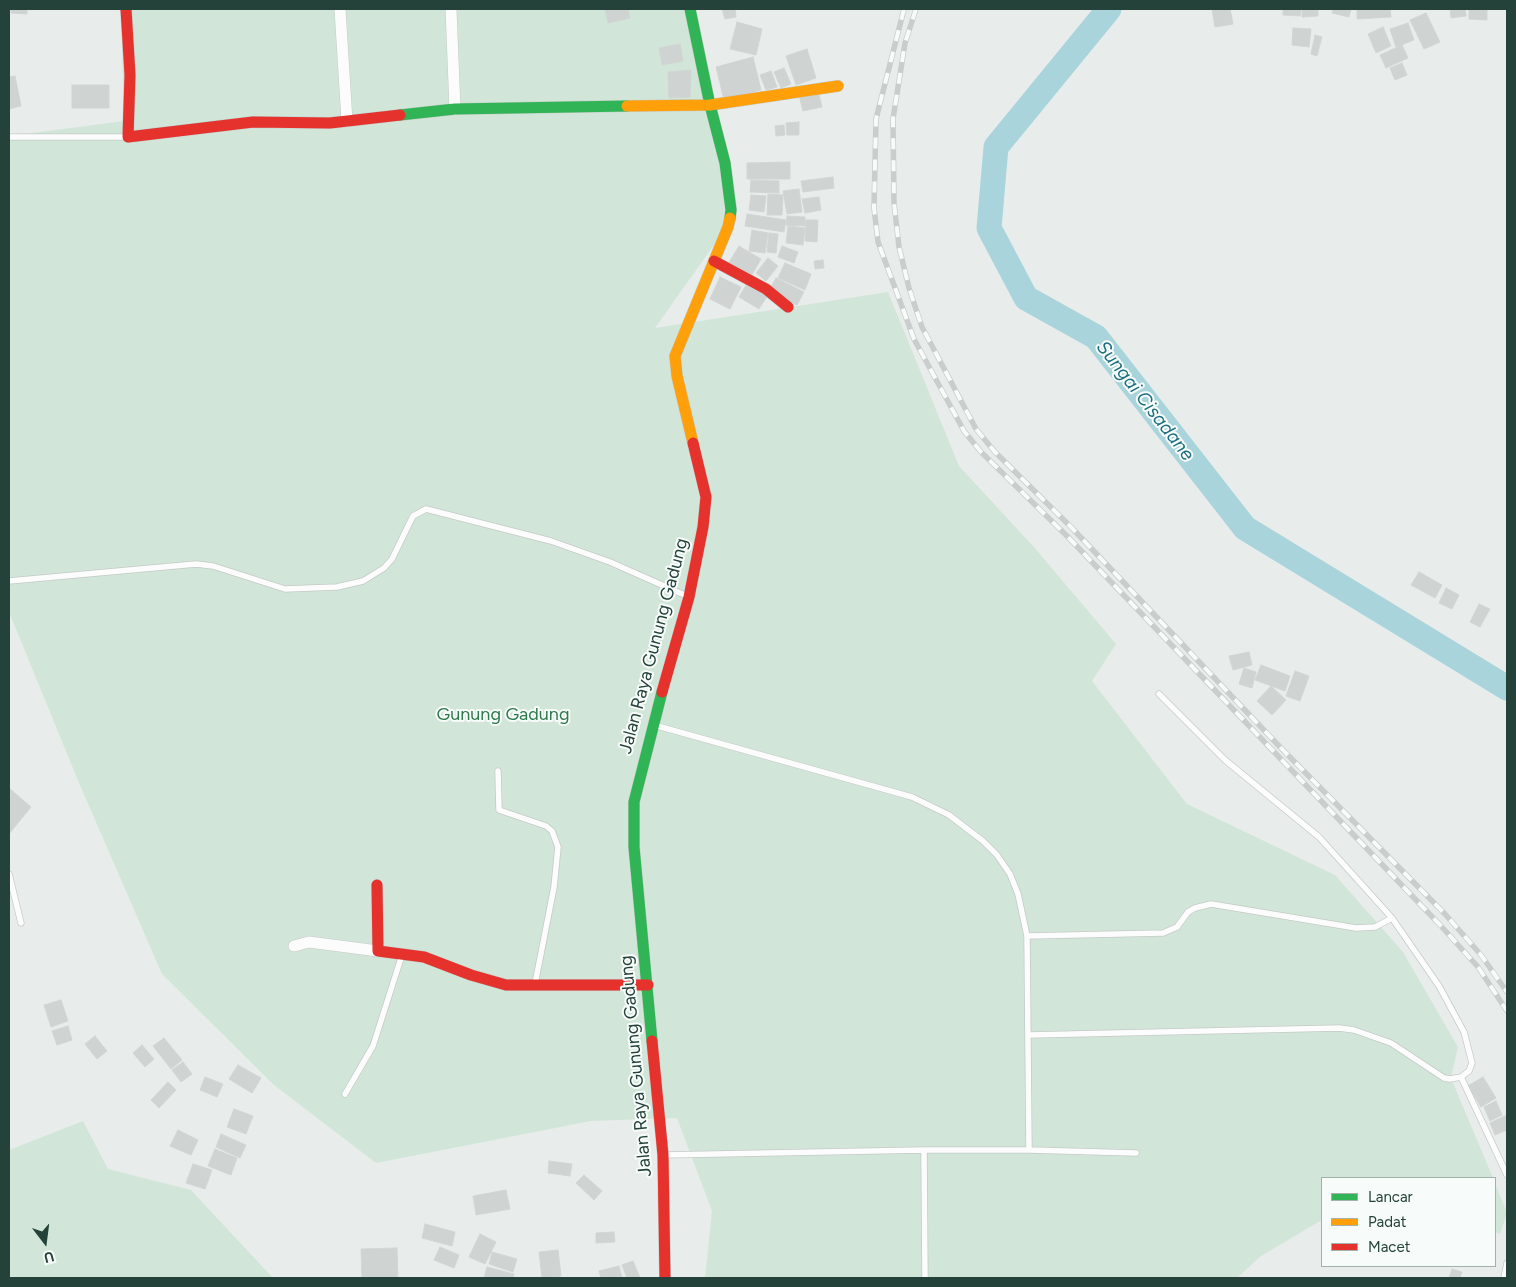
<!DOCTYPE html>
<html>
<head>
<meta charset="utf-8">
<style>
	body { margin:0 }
	#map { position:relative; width:1516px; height:1287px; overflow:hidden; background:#e8edeb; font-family:Figtree,sans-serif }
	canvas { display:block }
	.frame { position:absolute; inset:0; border:10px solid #24423a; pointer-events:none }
	.legend { position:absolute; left:1321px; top:1177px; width:175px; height:90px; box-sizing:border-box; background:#f7fbf9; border:1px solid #a3b1ad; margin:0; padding:6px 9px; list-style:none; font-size:15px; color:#24423a }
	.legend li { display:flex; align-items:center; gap:10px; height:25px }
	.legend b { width:25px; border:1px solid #a3b1ad }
	.north { position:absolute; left:20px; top:1217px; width:50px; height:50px; -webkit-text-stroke:4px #f7fbf9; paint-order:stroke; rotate:165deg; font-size:14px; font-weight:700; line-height:20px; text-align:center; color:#24423a }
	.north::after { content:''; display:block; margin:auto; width:18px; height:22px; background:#24423a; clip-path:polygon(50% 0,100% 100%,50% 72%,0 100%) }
</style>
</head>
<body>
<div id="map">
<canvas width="1516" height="1287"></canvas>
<div class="frame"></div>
<ul class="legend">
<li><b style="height:6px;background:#30b455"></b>Lancar</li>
<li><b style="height:6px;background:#ff9f0a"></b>Padat</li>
<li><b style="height:6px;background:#e5322d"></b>Macet</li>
</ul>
<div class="north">U</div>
</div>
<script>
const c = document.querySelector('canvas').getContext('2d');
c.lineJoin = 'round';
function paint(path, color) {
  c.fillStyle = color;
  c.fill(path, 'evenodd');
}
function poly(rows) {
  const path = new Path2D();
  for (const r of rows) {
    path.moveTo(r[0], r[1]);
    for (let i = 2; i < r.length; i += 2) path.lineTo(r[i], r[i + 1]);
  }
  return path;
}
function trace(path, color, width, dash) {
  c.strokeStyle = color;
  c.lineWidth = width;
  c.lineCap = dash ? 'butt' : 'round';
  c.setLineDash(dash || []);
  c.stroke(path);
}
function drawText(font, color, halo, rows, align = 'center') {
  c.font = font + ' Figtree,sans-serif';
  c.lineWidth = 4;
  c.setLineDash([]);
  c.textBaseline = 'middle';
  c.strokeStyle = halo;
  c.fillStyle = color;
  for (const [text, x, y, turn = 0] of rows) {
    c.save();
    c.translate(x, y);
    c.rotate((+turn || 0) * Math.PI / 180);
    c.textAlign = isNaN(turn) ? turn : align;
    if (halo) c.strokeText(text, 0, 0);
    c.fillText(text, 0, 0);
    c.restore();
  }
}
paint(poly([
	[121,9,692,9,719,135,726,228,655,328,888,292,959,466,1034,547,1116,644,1092,681,1187,804,1335,875,1403,952,1458,1047,1451,1078,1493,1178,1322,1178,1322,1220,1261,1256,1237,1278,705,1278,712,1211,677,1118,591,1121,376,1163,274,1085,162,974,79,783,9,612,9,136,124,121],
	[83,1121,108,1169,191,1190,273,1278,9,1278,9,1150],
	[1495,1183,1507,1213,1500,1234,1495,1232]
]), '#d1e6d8');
trace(poly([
	[1109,9,996,147,989,228,1026,298,1096,337,1245,528,1507,688]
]), '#a9d4db', 25);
const building = poly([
	[11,9,27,9,27,14,11,13,11,9],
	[605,9,628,9,630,18,608,23,605,9],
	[722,9,735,9,736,17,725,19,722,9],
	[1212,9,1230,9,1233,24,1215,27,1212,9],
	[1283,9,1301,9,1300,16,1283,15,1283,9],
	[1302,9,1318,9,1318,16,1302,17,1302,9],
	[1333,9,1351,9,1349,17,1332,13,1333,9],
	[1357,9,1390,9,1391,17,1357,19,1357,9],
	[1450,9,1465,9,1466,16,1451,18,1450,9],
	[1469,9,1487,9,1487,20,1469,19,1469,9],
	[1426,13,1440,42,1424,49,1410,20,1426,13],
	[737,22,762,29,756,55,730,49,737,22],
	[1408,23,1414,40,1396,47,1390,29,1408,23],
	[1383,27,1391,46,1376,53,1368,34,1383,27],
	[1293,28,1311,29,1309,47,1292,45,1293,28],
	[1315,35,1322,37,1317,56,1311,54,1315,35],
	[680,44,683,61,662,65,659,48,680,44],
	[1402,45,1408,58,1386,68,1380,55,1402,45],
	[807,49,816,78,796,85,786,56,807,49],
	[753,57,761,90,724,100,716,67,753,57],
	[1402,63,1407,75,1395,80,1390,68,1402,63],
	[784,68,791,84,781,88,774,72,784,68],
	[691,70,690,97,669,98,668,72,691,70],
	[771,71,777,87,766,90,760,75,771,71],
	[15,76,21,106,9,109,9,77,15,76],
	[72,85,109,85,109,108,72,108,72,85],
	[818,91,822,107,803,111,799,95,818,91],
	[799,122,799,135,787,135,786,123,799,122],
	[784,125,785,135,776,136,775,126,784,125],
	[790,162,790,179,747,179,747,163,790,162],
	[833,177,834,188,803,192,801,181,833,177],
	[751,180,779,181,779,193,750,192,751,180],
	[799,189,802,212,787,214,783,191,799,189],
	[768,194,783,195,782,215,767,215,768,194],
	[751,195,766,196,764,212,749,210,751,195],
	[819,197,821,210,805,213,802,199,819,197],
	[747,214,786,220,784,232,745,226,747,214],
	[787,216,805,217,805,226,786,225,787,216],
	[806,220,818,220,817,242,805,241,806,220],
	[788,226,805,228,803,245,786,243,788,226],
	[752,230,768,233,765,253,749,251,752,230],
	[769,233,778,234,776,253,767,252,769,233],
	[739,246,761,259,750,278,728,264,739,246],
	[782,246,798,252,794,263,778,257,782,246],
	[768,258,778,266,766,281,756,273,768,258],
	[823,260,824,268,815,269,814,261,823,260],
	[785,263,811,274,805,290,778,278,785,263],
	[720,277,741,287,730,309,710,299,720,277],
	[776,278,804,292,797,305,769,291,776,278],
	[748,282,768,295,759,309,739,297,748,282],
	[1419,572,1442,585,1435,598,1411,585,1419,572],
	[1446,588,1459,595,1452,609,1439,603,1446,588],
	[1479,604,1490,609,1480,627,1470,622,1479,604],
	[1249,652,1252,665,1233,670,1229,656,1249,652],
	[1261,665,1290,676,1285,691,1255,680,1261,665],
	[1244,668,1256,672,1252,688,1239,684,1244,668],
	[1295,671,1309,676,1300,701,1286,696,1295,671],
	[1271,686,1286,700,1272,715,1257,701,1271,686],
	[9,788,31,807,9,834,9,788],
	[61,1000,68,1021,51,1027,44,1005,61,1000],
	[68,1026,72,1040,57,1045,52,1031,68,1026],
	[95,1036,107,1051,97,1059,85,1044,95,1036],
	[164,1038,182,1060,171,1069,153,1046,164,1038],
	[142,1045,154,1059,145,1067,133,1053,142,1045],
	[183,1062,192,1074,181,1082,172,1070,183,1062],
	[238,1065,261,1078,252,1093,229,1079,238,1065],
	[205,1077,223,1084,217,1097,200,1090,205,1077],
	[1483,1077,1496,1098,1481,1107,1468,1086,1483,1077],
	[168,1082,176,1090,159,1108,151,1100,168,1082],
	[1496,1101,1502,1115,1490,1121,1484,1107,1496,1101],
	[234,1109,253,1116,246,1134,227,1127,234,1109],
	[1507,1115,1507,1130,1495,1135,1490,1123,1507,1115],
	[178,1130,198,1140,191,1155,170,1146,178,1130],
	[221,1134,246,1145,240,1158,216,1147,221,1134],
	[215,1149,237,1158,231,1175,208,1166,215,1149],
	[549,1161,572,1164,570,1176,548,1173,549,1161],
	[193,1164,212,1170,205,1189,186,1183,193,1164],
	[584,1175,602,1191,594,1200,576,1183,584,1175],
	[506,1190,510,1209,476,1215,473,1196,506,1190],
	[425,1224,455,1232,452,1246,422,1238,425,1224],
	[614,1232,615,1242,596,1243,596,1233,614,1232],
	[480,1234,496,1242,485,1264,469,1257,480,1234],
	[440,1247,459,1255,454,1268,434,1260,440,1247],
	[397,1248,398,1278,362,1278,361,1249,397,1248],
	[558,1250,561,1276,542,1278,539,1252,558,1250],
	[492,1252,517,1259,513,1272,489,1264,492,1252],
	[633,1261,640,1278,627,1278,622,1265,633,1261],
	[619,1266,622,1278,601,1278,599,1271,619,1266],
	[487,1267,514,1274,513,1278,484,1278,487,1267],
	[1452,1269,1462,1272,1460,1278,1449,1278,1452,1269]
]);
paint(building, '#cfd4d2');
trace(building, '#d1d6d4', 1);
const lane = poly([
	[9,137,128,137],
	[9,581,196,564,213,566,285,589,337,587,363,581,384,568,392,559,413,516,426,509,551,541,610,562,689,597],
	[1159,694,1225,760,1319,837,1392,918,1439,986,1464,1032,1472,1063,1469,1071,1461,1077],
	[654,725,912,797,949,815,983,841,997,855,1010,874,1018,894,1027,936,1029,1150],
	[498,771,499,810,546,826,552,831,558,847,554,887,535,984],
	[9,874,21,923],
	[1027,936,1163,933,1177,927,1188,912,1195,908,1211,904,1356,928,1375,927,1392,918],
	[1029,1035,1339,1028,1354,1030,1391,1043,1444,1078,1450,1079,1461,1077,1507,1175],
	[345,1094,373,1046,402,955],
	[924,1150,925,1278],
	[663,1155,924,1150,1029,1150,1136,1153],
	[1504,1278,1507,1263]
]);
const street = poly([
	[340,9,347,121],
	[451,9,455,109],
	[294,946,309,942,378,951]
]);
const fast = poly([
	[690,9,710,105,725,163,731,210,730,218],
	[400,115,455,109,627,106],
	[652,1041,634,847,634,802,662,692]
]);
const slow = poly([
	[627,106,710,105,838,86],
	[693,443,677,376,675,356,728,227,730,218]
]);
const jam = poly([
	[126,9,130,75,128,137,253,122,330,123,400,115],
	[714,261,766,289,788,307],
	[662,692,689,597,703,527,706,497,693,443],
	[377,885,378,951,424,957,471,975,506,985,648,985],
	[652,1041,663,1155,665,1278]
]);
trace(lane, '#c5cac8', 7);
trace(street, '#c5cac8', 12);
trace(fast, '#c3cbc8', 12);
trace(slow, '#c3cbc8', 12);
trace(jam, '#c3cbc8', 12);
trace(lane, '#fcfcfc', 5.5);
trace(street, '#fcfcfc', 11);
trace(fast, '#30b455', 11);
trace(slow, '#ff9f0a', 11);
trace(jam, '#e5322d', 11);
const rail = poly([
	[904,9,876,119,874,208,878,242,914,339,964,431,981,452,1067,536,1441,926,1478,967,1507,1011],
	[916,9,905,43,893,119,894,203,899,247,909,288,922,327,976,429,995,452,1071,527,1280,747,1445,914,1481,955,1507,992]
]);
trace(rail, '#c9cdcc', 5.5);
trace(rail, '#f7fbf9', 4, [11]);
drawText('18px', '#24423a', '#f7fbf9', [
	["Jalan Raya Gunung Gadung",654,646,-75],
	["Jalan Raya Gunung Gadung",636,1066,-95]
]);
drawText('18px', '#2d7a4b', '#f7fbf9', [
	["Gunung Gadung",503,715]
]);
drawText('italic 19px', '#1c6f80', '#f7fbf9', [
	["Sungai Cisadane",1145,401,52]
]);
</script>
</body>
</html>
